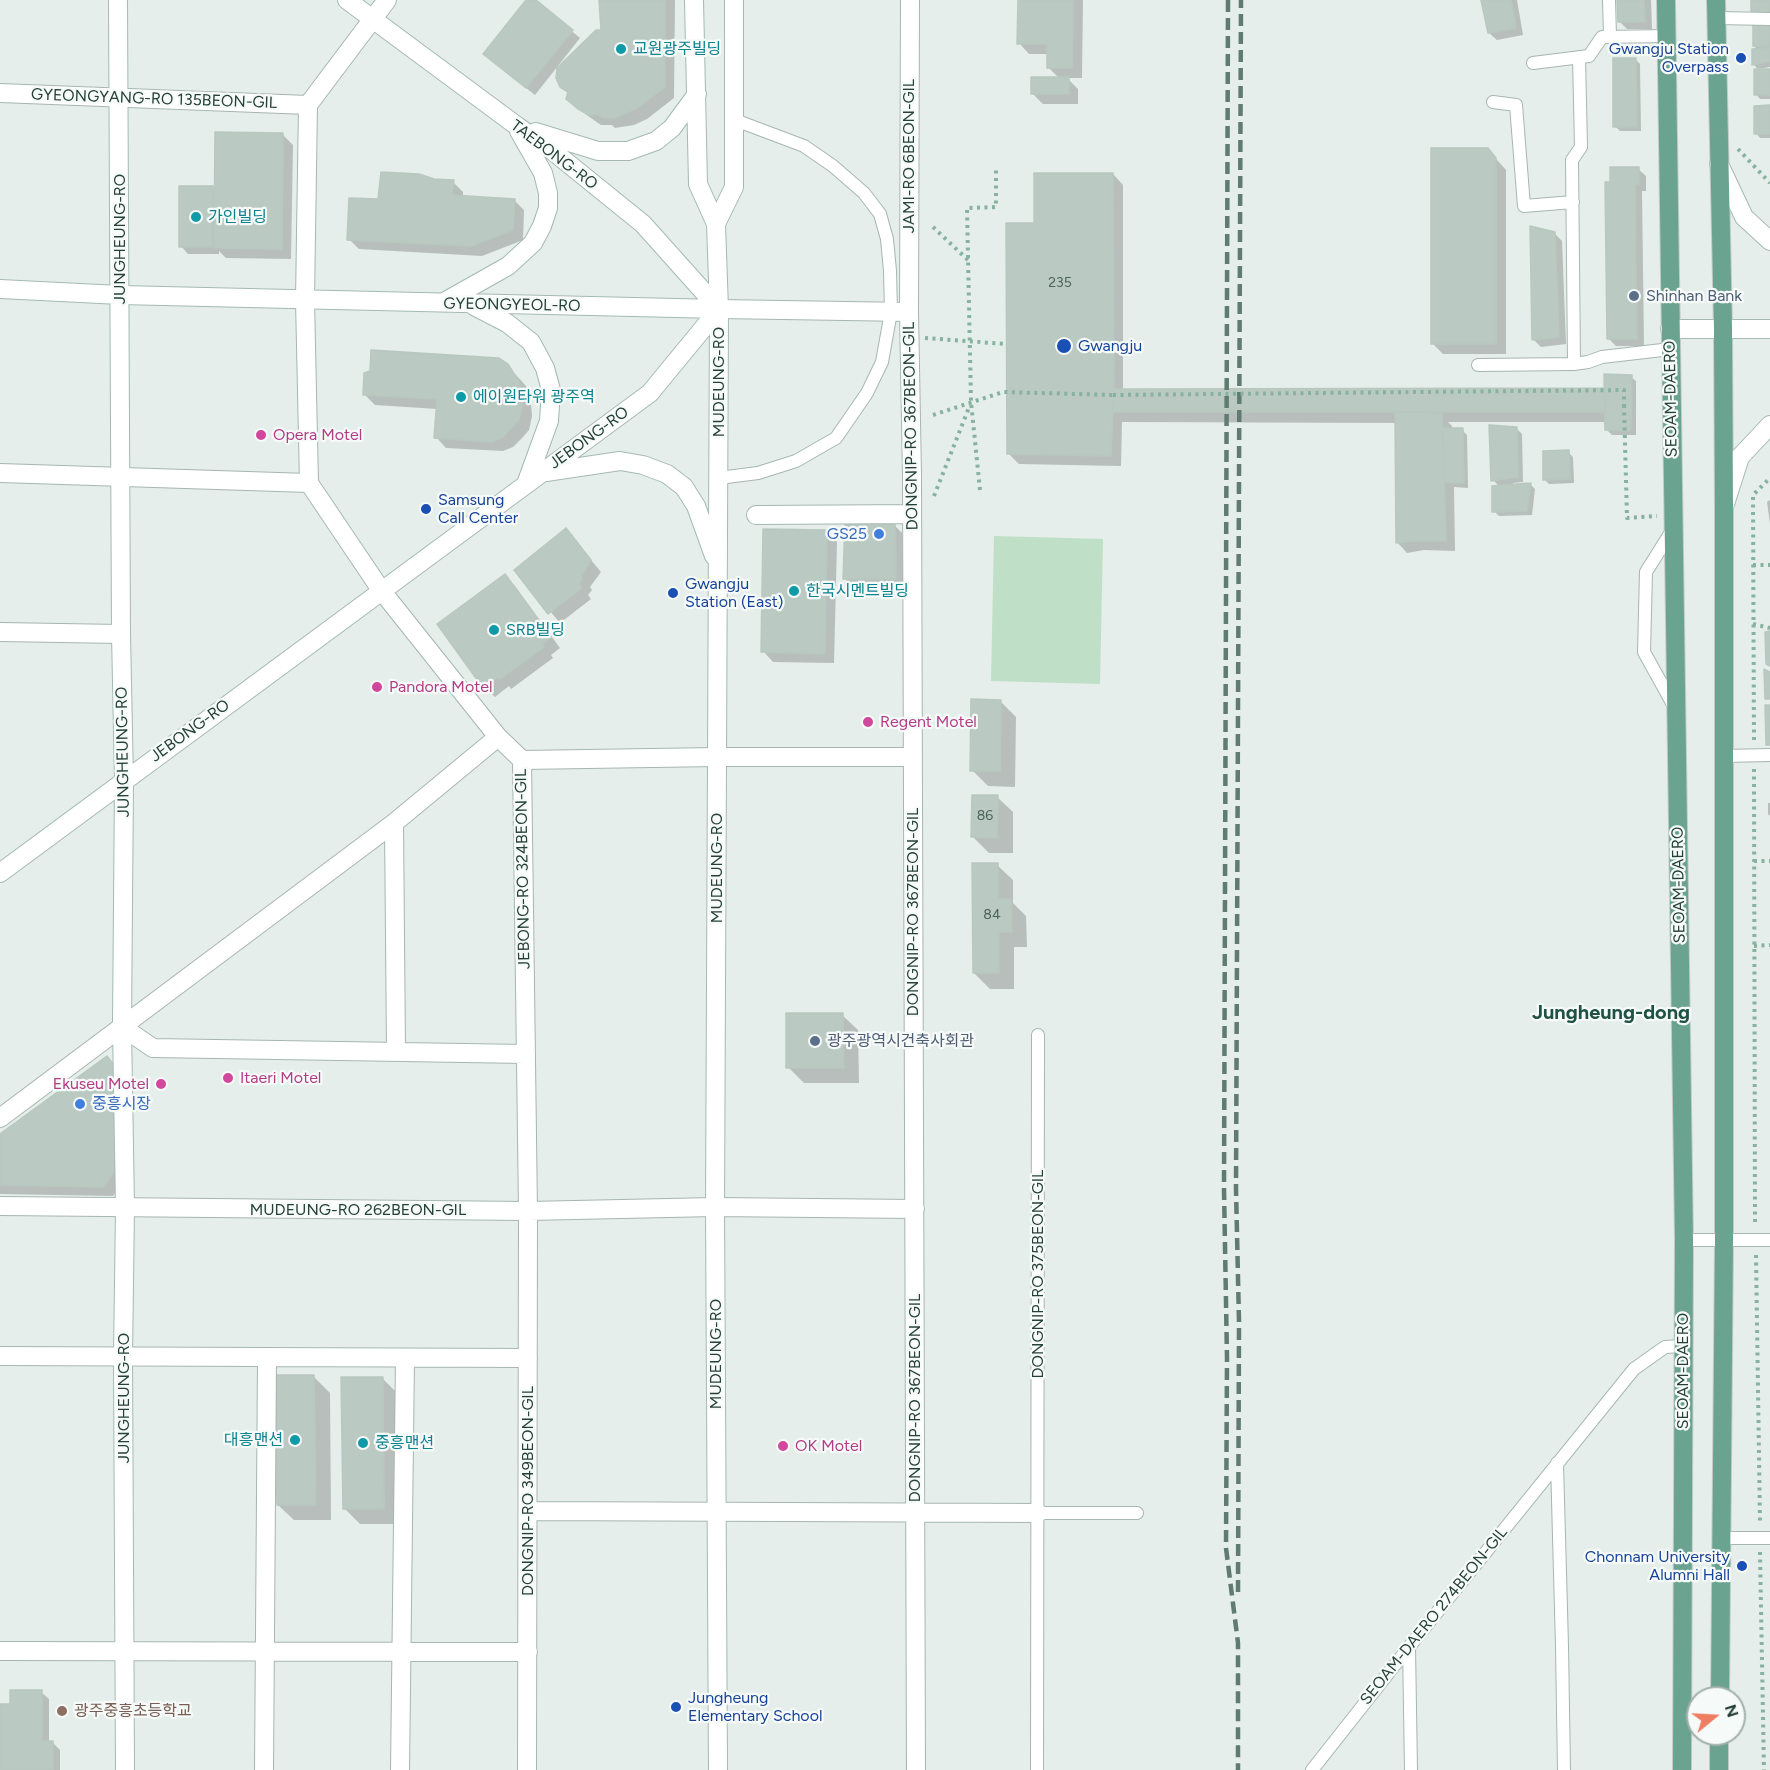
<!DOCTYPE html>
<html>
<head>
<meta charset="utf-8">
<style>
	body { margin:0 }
	#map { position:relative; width:1770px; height:1770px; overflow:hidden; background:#e5eeea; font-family:Figtree,sans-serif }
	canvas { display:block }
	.north { position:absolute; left:1686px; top:1686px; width:60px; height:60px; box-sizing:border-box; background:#f6faf8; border:2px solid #a2b0ab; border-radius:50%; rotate:72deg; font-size:16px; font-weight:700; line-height:24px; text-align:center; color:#244037 }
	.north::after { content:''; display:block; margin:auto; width:21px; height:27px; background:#ef7d62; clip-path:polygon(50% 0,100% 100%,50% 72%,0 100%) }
</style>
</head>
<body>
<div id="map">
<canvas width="1770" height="1770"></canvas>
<div class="north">N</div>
</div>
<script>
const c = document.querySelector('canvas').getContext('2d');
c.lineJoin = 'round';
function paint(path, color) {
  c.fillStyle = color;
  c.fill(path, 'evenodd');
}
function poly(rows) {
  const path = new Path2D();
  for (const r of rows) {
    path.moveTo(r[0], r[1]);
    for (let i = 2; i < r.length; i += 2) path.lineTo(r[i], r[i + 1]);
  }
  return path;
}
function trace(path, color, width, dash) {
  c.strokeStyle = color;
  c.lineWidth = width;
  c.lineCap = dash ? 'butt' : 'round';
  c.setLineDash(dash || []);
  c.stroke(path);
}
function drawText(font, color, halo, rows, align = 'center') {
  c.font = font + ' Figtree,"Noto Sans KR",sans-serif';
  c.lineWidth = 4.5;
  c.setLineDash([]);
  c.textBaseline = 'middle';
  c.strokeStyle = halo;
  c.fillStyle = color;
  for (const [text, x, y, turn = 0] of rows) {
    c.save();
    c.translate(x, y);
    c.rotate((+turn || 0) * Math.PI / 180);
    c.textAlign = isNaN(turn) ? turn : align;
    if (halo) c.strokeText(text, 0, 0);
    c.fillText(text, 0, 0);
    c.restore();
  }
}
paint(poly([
	[994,536,1103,539,1100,684,991,681]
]), '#bfdfc6');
paint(poly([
	[528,0,534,0,580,38,535,95,493,62],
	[601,0,675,0,674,98,647,119,634,125,615,128,612,125,601,125,578,109,567,99,569,94,562,86,603,32],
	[1019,0,1083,0,1082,78,1067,78,1078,89,1078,104,1043,104,1032,93,1060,79,1048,67,1048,54,1029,54,1019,43],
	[1483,0,1517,0,1523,35,1497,40,1489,33],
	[1619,0,1651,0,1652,29,1627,29,1619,21],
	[1770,26,1770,67,1758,69,1753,64,1758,50,1754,46],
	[1636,60,1640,64,1641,131,1620,131,1615,126],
	[1770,71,1770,99,1760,99,1756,94],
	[1770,107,1770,138,1760,138,1756,133],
	[282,134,293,145,291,259,226,258,219,251,219,254,188,254,181,246,212,188,216,192],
	[1487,149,1506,170,1506,354,1443,354,1433,344],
	[1638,169,1646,176,1646,191,1642,191,1644,346,1616,346,1609,339,1611,183],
	[1113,174,1123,185,1123,390,1606,389,1631,377,1636,381,1636,435,1612,435,1607,430,1607,422,1448,422,1452,426,1452,430,1462,430,1467,435,1468,488,1454,487,1455,551,1424,550,1407,553,1397,542,1397,423,1122,422,1121,466,1019,464,1008,453,1036,225],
	[434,180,453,182,463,192,463,197,514,200,524,210,523,240,482,256,359,249,349,239,379,201],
	[1554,233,1562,241,1566,344,1541,347,1534,340],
	[507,365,526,386,531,403,532,416,529,430,522,438,513,447,503,451,446,448,436,437,437,409,375,405,364,394],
	[1517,429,1522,434,1523,482,1513,483,1514,486,1530,484,1535,489,1532,515,1499,516,1494,511,1500,487,1493,480],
	[1568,452,1573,457,1574,483,1549,484,1545,480],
	[1770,500,1770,524,1767,502],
	[894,525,902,533,903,586,852,586,845,579],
	[566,530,601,572,590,587,592,590,588,595,591,599,560,623,516,570],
	[827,531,837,542,834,663,773,662,763,651],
	[505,576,515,586,560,648,551,655,553,658,511,689,509,686,495,697,484,687],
	[1000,701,1016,717,1015,787,988,786,972,770],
	[997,797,1013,812,1013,853,989,853,973,837],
	[1768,803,1770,803,1770,816,1768,814],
	[997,865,1013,880,1013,903,1026,916,1027,947,1014,947,1014,989,990,989,974,973],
	[842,1015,858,1030,859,1083,804,1083,788,1067],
	[106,1058,126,1180,113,1196,0,1194,0,1136],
	[314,1377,330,1393,331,1520,294,1520,278,1505],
	[382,1378,398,1394,399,1524,360,1524,344,1508],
	[41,1692,49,1699,49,1743,52,1742,60,1750,60,1770,0,1770,0,1706,12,1706]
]), '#0003');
const building = poly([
	[526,0,536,0,573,30,526,88,483,54,526,0],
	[599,0,665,0,665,87,636,109,613,118,604,118,596,114,590,115,578,109,566,99,568,92,560,87,556,78,557,68,596,30,601,30,599,0],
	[1018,0,1073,0,1072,68,1047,68,1047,44,1017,44,1018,0],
	[1481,0,1511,0,1516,28,1488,33,1481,0],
	[1617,0,1644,0,1645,22,1618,22,1617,0],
	[1751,0,1770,0,1770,13,1751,14,1751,0],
	[1753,25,1770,25,1770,46,1753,46,1753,25],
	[1770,48,1770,61,1752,65,1752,49,1770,48],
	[1613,58,1636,58,1637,127,1613,127,1613,58],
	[1754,69,1770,69,1770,95,1754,95,1754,69],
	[1031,77,1069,77,1069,94,1031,94,1031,77],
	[1770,105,1770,134,1754,134,1754,106,1770,105],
	[215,132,283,133,282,249,214,248,215,132],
	[1431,148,1488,148,1496,158,1496,344,1431,344,1431,148],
	[1610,167,1639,167,1639,184,1635,184,1637,339,1607,339,1605,182,1610,182,1610,167],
	[381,172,419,174,434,179,454,180,452,195,515,199,513,230,471,246,347,240,349,198,378,199,381,172],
	[1034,173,1113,173,1114,379,1111,456,1007,454,1006,223,1034,223,1034,173],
	[179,186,213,186,212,247,179,247,179,186],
	[1530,226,1555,232,1559,337,1532,340,1530,226],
	[371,350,499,358,508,364,519,382,523,405,519,419,503,437,492,442,434,438,437,399,363,395,364,373,370,371,371,350],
	[1604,374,1632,375,1631,431,1605,430,1604,374],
	[1605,388,1606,412,1112,412,1114,389,1605,388],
	[1412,412,1442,414,1446,541,1413,541,1396,543,1395,413,1412,412],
	[1489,425,1517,427,1518,477,1491,481,1489,425],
	[1443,428,1463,428,1464,483,1444,482,1443,428],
	[1569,450,1570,479,1543,480,1543,451,1569,450],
	[1531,483,1527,511,1492,512,1492,486,1531,483],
	[845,522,895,523,896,579,843,579,845,522],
	[566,528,591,560,581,576,582,579,579,584,582,588,548,614,514,570,566,528],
	[763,529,827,530,825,654,761,652,763,529],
	[505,574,551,637,542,644,544,647,500,679,498,677,483,688,437,624,505,574],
	[1770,631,1770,666,1766,664,1765,632,1770,631],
	[1764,669,1770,672,1770,699,1765,699,1764,669],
	[971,699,1001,700,1000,771,970,771,971,699],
	[1765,705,1770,705,1770,745,1766,745,1765,705],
	[972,795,998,795,997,838,971,837,972,795],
	[972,863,998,863,998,899,1011,899,1012,932,999,932,999,973,973,973,972,863],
	[786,1013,843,1013,844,1068,786,1068,786,1013],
	[107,1056,120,1073,116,1169,103,1187,0,1185,0,1134,107,1056],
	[275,1375,314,1375,316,1505,277,1505,275,1375],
	[341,1377,383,1377,384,1509,343,1509,341,1377],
	[10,1690,42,1690,42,1741,53,1741,53,1770,0,1770,0,1704,10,1704,10,1690]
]);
paint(building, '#bbc9c3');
trace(building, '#b8c8c0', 1.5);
const lane = poly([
	[1609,0,1610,37],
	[1717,18,1770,19],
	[1579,57,1581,147,1572,160,1574,364,1588,362,1602,357,1671,349],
	[1533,63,1589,56,1602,37,1666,36],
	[1493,102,1516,105,1524,206,1573,202],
	[1478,365,1574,364],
	[719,478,758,473,796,461,836,438,867,393,882,362,891,312,890,271,887,239,880,214,864,193,833,166,804,146,735,120],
	[1673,529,1646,572,1644,652,1675,708],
	[1723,756,1770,755],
	[1684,1240,1770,1240],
	[1557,1463,1562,1646,1564,1770],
	[1038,1513,1137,1513],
	[1721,1538,1770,1538],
	[1409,1647,1411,1770],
	[1037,1770,1038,1035],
	[1312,1770,1409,1647,1634,1369,1665,1347,1683,1346]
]);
const street = poly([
	[910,0,909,312,912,476,916,1770],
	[0,93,308,105],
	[308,105,305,300,309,483],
	[308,105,387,0],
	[719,309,909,312],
	[0,473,309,483],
	[309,483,381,590,498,737,522,760,528,1211,527,1770],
	[756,515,912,514],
	[0,632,121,634],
	[522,760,717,757,913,757],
	[394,823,396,1052],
	[122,1027,153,1048,526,1054],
	[0,1118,394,823,498,737],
	[0,1206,528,1211,715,1207,915,1209],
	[0,1356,528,1358],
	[528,1511,1038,1513],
	[0,1651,528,1652],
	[264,1770,267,1358],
	[400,1770,405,1358]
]);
const secondary = poly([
	[118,0,121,634,124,780,122,1027,125,1208,123,1357,125,1770],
	[347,0,517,126,554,152,643,224,719,309],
	[694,0,698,184,716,224,719,309,715,1207,718,1770],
	[536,132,598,151,628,151,656,141,672,128,697,94],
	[1719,164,1744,217,1770,241],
	[716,224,734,187,734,0],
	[0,289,120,295,719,309],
	[444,302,508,266,533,243,542,226,548,208,548,193,543,173,519,131],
	[474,306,507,323,531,342,545,368,551,390,549,421,526,484],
	[1670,329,1770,329],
	[546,472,620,461,643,465,667,474,684,487,696,506,714,556],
	[1725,504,1740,457,1770,425],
	[0,873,650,393,719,309]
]);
const primary = poly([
	[1666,0,1684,1240,1682,1770],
	[1716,0,1723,328,1724,508,1724,1240,1720,1698],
	[1719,1770,1719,1734]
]);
trace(lane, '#a7b6b1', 14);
trace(street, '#a7b6b1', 20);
trace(secondary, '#a4bab1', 20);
trace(primary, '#c2cac7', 20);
trace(poly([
	[1738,149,1770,183],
	[933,227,969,261],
	[925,338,1006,344],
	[1624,405,1627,518,1657,516],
	[933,415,1003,392,1113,395],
	[980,490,971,402,967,208,996,207,996,168],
	[934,496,970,405],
	[1753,565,1770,565],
	[1753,624,1770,628],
	[1754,740,1753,495,1770,478],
	[1754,769,1755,1226],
	[1754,861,1770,861],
	[1754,946,1770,945],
	[1756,1255,1760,1523],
	[1760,1552,1764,1770]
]), '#87b1a1', 4, [3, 4.5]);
trace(lane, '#fff', 12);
trace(street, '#fff', 18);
trace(secondary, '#fff', 18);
trace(primary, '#6ba391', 18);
trace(poly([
	[1228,0,1224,1189,1227,1358,1226,1548,1238,1643,1238,1770],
	[1238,1592,1239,1322,1236,1189,1241,0]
]), '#5f7b72', 4.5, [12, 6]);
trace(poly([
	[1113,395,1624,390,1624,405]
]), '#87b1a1', 4, [3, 4.5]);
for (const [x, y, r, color] of [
	[621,49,6,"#0f9aa8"],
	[1741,58,6,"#1a4fb4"],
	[196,217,6,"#0f9aa8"],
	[1634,296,6,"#5c6f8a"],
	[1064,346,8,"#1a4fb4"],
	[461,397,6,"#0f9aa8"],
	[261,435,6,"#d1479c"],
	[426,509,6,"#1a4fb4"],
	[879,534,6,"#3f7fe0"],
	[794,591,6,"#0f9aa8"],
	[673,593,6,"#1a4fb4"],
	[494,630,6,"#0f9aa8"],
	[377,687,6,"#d1479c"],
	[868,722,6,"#d1479c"],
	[815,1041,6,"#5c6f8a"],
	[228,1078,6,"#d1479c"],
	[161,1084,6,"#d1479c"],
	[80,1104,6,"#3f7fe0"],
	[295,1440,6,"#0f9aa8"],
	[363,1443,6,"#0f9aa8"],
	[783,1446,6,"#d1479c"],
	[1742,1566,6,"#1a4fb4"],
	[676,1707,6,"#1a4fb4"],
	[62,1711,6,"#8d6e63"]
]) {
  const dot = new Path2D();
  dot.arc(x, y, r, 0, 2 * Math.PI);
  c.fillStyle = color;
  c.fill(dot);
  trace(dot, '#f6faf8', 2);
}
drawText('14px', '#4a625a', null, [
	["235",1060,283],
	["86",985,816],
	["84",992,915]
]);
drawText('16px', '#0d838f', '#f6faf8', [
	["교원광주빌딩",633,49],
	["가인빌딩",208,217],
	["에이원타워 광주역",473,397],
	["한국시멘트빌딩",806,591],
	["SRB빌딩",506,630],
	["대흥맨션",283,1440,"right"],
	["중흥맨션",375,1443]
], 'left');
drawText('16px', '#164399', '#f6faf8', [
	["Gwangju Station",1729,49,"right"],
	["Overpass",1729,67,"right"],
	["Gwangju",1078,346],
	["Samsung",438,500],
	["Call Center",438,518],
	["Gwangju",685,584],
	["Station (East)",685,602],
	["Chonnam University",1730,1557,"right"],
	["Alumni Hall",1730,1575,"right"],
	["Jungheung",688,1698],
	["Elementary School",688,1716]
], 'left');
drawText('16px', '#244037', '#f6faf8', [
	["GYEONGYANG-RO 135BEON-GIL",154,99,2],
	["TAEBONG-RO",554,155,37],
	["JAMI-RO 6BEON-GIL",909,156,-90],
	["JUNGHEUNG-RO",120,239,-90],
	["GYEONGYEOL-RO",512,305,1],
	["MUDEUNG-RO",719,382,-90],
	["SEOAM-DAERO",1671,399,-91],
	["DONGNIP-RO 367BEON-GIL",911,426,-91],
	["JEBONG-RO",589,438,-36],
	["JEBONG-RO",190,731,-36],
	["JUNGHEUNG-RO",123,752,-91],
	["MUDEUNG-RO",717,868,-90],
	["JEBONG-RO 324BEON-GIL",523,869,-91],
	["SEOAM-DAERO",1679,885,-91],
	["DONGNIP-RO 367BEON-GIL",913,912,-90],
	["MUDEUNG-RO 262BEON-GIL",358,1210],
	["DONGNIP-RO 375BEON-GIL",1038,1274,-90],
	["MUDEUNG-RO",716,1354,-90],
	["SEOAM-DAERO",1683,1371,-90],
	["JUNGHEUNG-RO",124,1398,-90],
	["DONGNIP-RO 367BEON-GIL",915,1398,-90],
	["DONGNIP-RO 349BEON-GIL",528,1491,-90],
	["SEOAM-DAERO 274BEON-GIL",1434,1616,-51]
]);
drawText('16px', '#4e5e75', '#f6faf8', [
	["Shinhan Bank",1646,296],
	["광주광역시건축사회관",827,1041]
], 'left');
drawText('16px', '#b23c85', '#f6faf8', [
	["Opera Motel",273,435],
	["Pandora Motel",389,687],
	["Regent Motel",880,722],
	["Itaeri Motel",240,1078],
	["Ekuseu Motel",149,1084,"right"],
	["OK Motel",795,1446]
], 'left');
drawText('16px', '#366cbe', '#f6faf8', [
	["GS25",867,534],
	["중흥시장",92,1104,"left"]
], 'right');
drawText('16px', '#785e54', '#f6faf8', [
	["광주중흥초등학교",74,1711]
], 'left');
drawText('bold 20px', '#205243', '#f6faf8', [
	["Jungheung-dong",1611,1013]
]);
</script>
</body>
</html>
